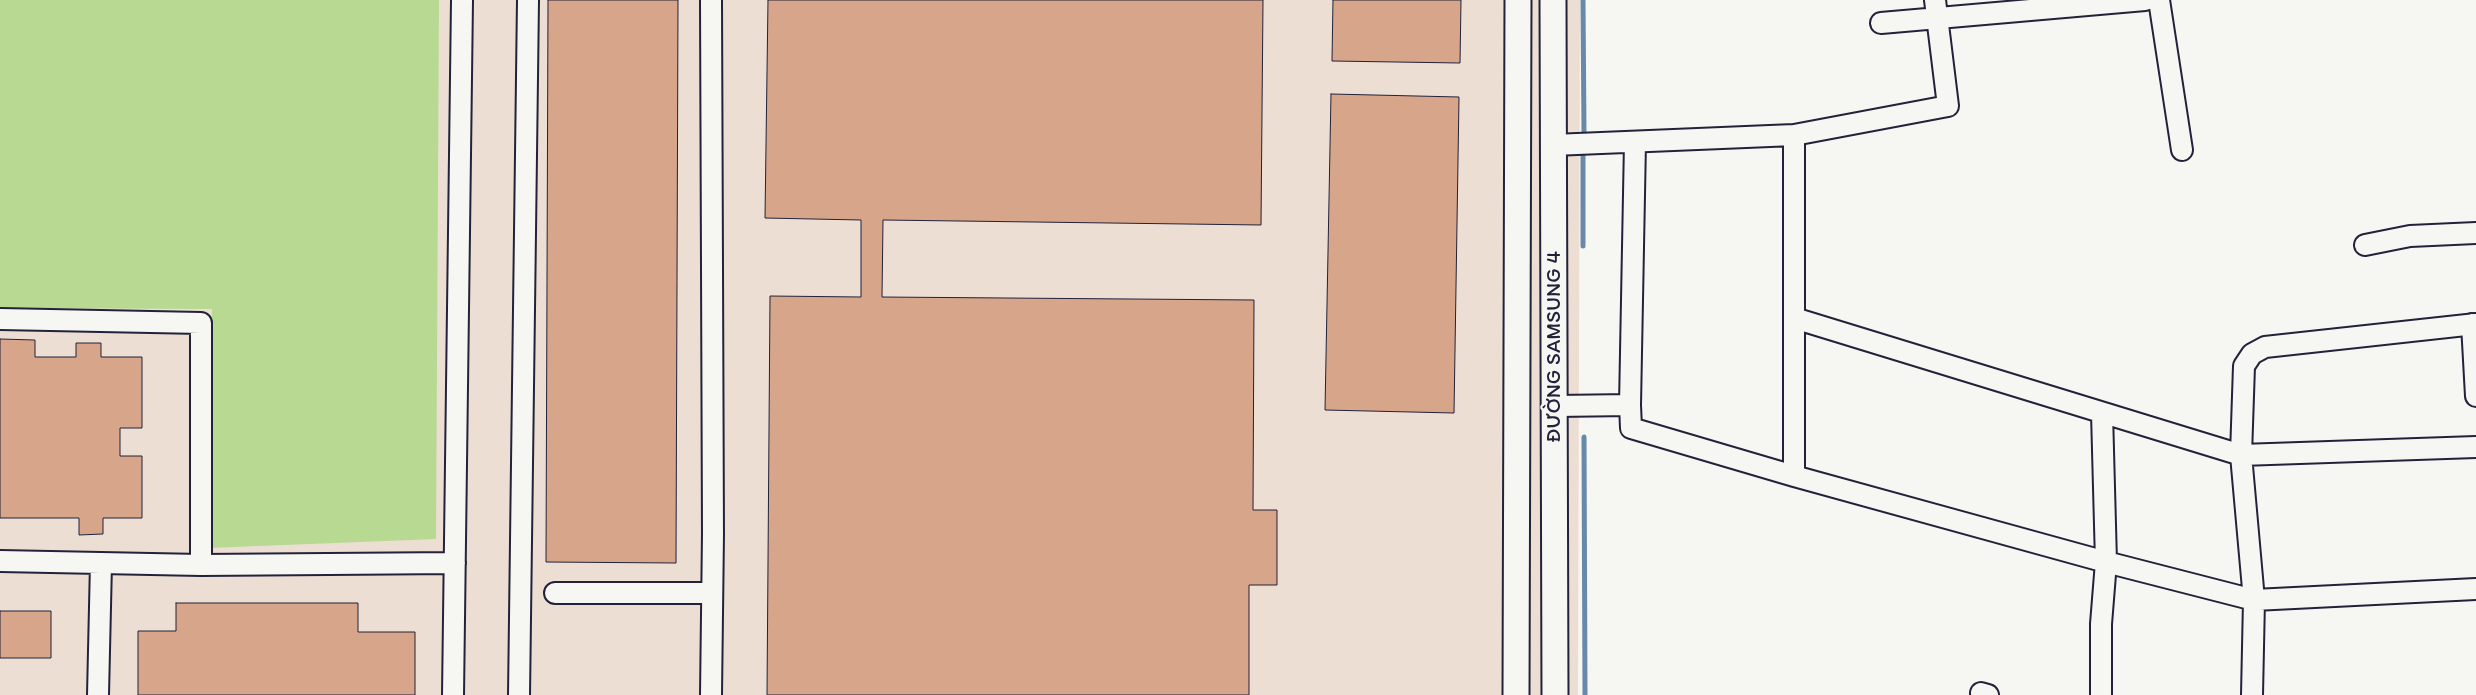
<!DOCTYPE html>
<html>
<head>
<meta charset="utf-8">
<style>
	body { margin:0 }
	canvas { display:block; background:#f6f6f2 }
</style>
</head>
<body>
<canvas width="2476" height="695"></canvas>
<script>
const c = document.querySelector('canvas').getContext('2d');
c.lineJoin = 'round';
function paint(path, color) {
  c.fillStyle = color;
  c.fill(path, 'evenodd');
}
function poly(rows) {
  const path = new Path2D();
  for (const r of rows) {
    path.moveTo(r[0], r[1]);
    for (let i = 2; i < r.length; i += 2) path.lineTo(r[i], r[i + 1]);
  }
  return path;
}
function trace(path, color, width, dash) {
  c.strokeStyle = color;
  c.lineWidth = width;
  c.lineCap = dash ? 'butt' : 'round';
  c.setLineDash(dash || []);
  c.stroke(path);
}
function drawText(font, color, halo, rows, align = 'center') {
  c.font = font + ' Itim,sans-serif';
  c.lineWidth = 4.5;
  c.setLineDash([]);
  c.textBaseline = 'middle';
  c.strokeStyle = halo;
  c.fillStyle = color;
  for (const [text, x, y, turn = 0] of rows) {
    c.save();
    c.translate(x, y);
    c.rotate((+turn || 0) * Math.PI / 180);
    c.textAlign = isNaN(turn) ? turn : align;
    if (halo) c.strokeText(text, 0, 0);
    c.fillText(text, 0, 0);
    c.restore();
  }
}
paint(poly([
	[0,0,1580,0,1578,695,0,695]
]), '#edded3');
paint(poly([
	[0,0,439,0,436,539,208,548,212,309,0,308]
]), '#b7d992');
trace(poly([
	[1583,0,1584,133],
	[1583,155,1583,246],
	[1584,437,1585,695]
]), '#6989ab', 5);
const building = poly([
	[548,0,678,0,676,563,546,562,548,0],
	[768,0,1263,0,1261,225,883,220,882,297,1254,300,1253,510,1277,510,1277,585,1249,585,1249,695,767,695,770,296,861,297,861,220,765,218,768,0],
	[1333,0,1461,0,1460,63,1332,61,1333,0],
	[1331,94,1459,97,1454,413,1325,410,1331,94],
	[0,339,35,340,35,357,76,357,76,343,101,343,101,357,142,357,142,428,120,428,120,456,142,456,142,518,103,518,103,534,79,535,79,518,0,518,0,339],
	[176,603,358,603,358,632,415,632,415,695,138,695,138,631,176,631,176,603],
	[0,611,51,611,51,658,0,658,0,611]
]);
paint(building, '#d7a58a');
trace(building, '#22223b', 1);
const minor = poly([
	[711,0,713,533,711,695],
	[2159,0,2182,150],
	[1881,23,2145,0],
	[1794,135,1948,106,1935,0],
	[1553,145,1794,135,1794,476],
	[2365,245,2410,236,2476,233],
	[1794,318,2241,455,2476,447],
	[0,319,201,323,201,565],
	[2472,324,2476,396],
	[2476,324,2265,347,2252,354,2244,366,2241,455,2254,600,2476,589],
	[1630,405,1635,142],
	[1556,406,1630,405,1631,428,1794,476,2106,562,2254,600,2252,695],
	[0,561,201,565,455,563],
	[555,593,712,593],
	[1981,693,1988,695],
	[98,695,101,563],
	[453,695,462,0],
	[519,695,528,0],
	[2101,695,2101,624,2106,562,2102,413]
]);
const major = poly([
	[1553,0,1555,695],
	[1516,695,1518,0]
]);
trace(minor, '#22223b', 24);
trace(major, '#22223b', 29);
trace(minor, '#f6f6f2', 20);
trace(major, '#f6f6f2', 25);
drawText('21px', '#22223b', '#f6f6f2', [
	["ĐƯỜNG SAMSUNG 4",1555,347,-90]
]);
</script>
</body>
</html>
